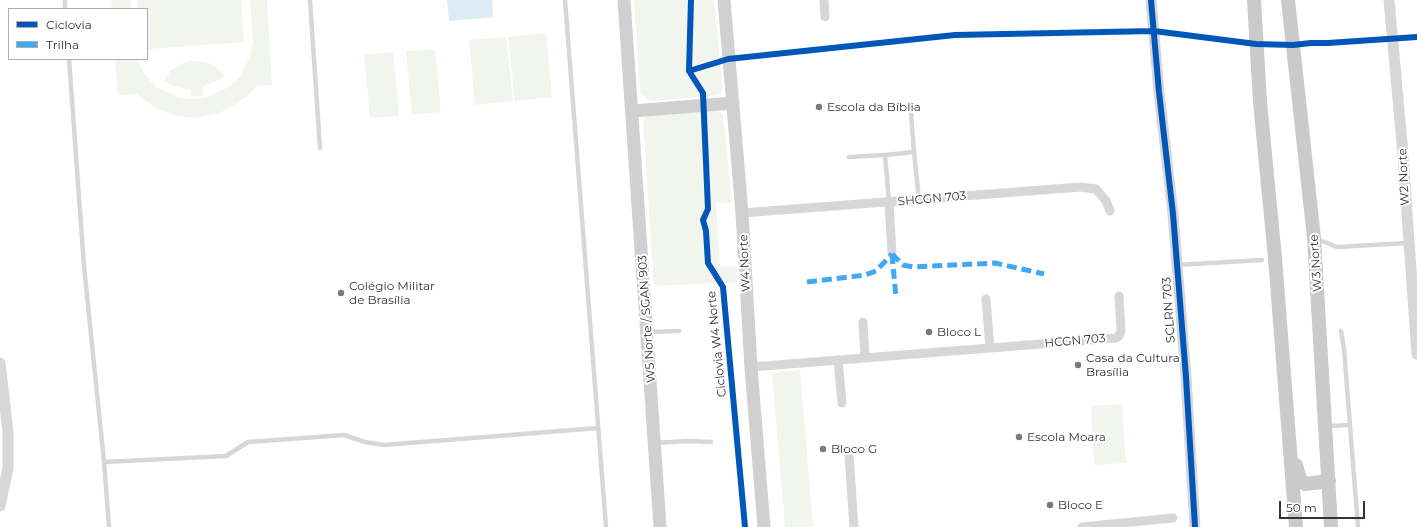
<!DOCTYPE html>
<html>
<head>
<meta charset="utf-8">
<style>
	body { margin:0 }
	#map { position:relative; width:1417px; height:527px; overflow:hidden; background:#fff; font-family:Montserrat,sans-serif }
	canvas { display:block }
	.legend { position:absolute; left:8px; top:8px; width:140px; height:52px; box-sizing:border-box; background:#fff; border:1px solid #adadad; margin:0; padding:5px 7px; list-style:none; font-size:12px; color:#333 }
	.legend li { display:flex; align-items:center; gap:8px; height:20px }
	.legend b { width:20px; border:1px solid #adadad }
	.scale { position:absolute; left:1279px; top:501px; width:86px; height:18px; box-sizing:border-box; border:2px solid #333; border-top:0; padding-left:5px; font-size:12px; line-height:14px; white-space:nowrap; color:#333; -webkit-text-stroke:3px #fff; paint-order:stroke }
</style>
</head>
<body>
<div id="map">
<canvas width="1417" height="527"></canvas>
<ul class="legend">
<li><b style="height:5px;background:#0057b8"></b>Ciclovia</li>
<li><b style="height:5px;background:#3fa9f5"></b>Trilha</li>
</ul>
<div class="scale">50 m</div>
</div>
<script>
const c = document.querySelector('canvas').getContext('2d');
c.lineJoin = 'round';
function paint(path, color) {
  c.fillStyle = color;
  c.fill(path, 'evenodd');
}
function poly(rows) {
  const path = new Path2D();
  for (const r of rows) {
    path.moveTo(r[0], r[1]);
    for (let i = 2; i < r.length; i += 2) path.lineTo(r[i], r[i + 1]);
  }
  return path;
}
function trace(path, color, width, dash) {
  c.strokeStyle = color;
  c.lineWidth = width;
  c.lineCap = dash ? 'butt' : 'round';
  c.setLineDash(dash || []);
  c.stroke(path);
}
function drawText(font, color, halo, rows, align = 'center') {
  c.font = font + ' Montserrat,sans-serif';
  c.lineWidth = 4;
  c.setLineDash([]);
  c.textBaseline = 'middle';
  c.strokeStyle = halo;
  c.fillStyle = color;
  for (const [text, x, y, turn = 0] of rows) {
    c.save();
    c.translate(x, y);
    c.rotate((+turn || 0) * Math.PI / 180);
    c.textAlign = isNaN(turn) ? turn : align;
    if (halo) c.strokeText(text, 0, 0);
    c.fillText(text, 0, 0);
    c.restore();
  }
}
paint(poly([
	[111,0,131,0,131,9,112,9],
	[137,0,241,0,244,42,147,49,147,9,138,9],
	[250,0,267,0,272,85,257,86,246,97,229,108,219,113,196,118,177,116,163,111,153,106,137,94,118,95,115,59,137,59,143,72,156,87,180,98,193,99,208,97,229,87,241,75,250,56,253,41],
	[634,0,714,0,723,92,716,95,653,101,647,99,640,92],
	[546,33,552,97,515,101,508,37],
	[506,37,513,101,475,105,469,40],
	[435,49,441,112,412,115,406,51],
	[393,52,399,116,370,118,364,55],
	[189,60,209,63,215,66,225,76,217,81,202,87,203,96,191,96,191,89,177,87,164,81,171,70],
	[713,110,723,114,732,203,716,203,720,266,736,266,738,282,654,286,643,121,646,116],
	[800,370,813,527,785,527,772,374,777,372],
	[1122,404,1126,463,1094,465,1091,406]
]), '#f1f5ed');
paint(poly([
	[447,0,492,0,493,17,449,21]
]), '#ddebf3');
trace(poly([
	[65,0,65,9],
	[310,0,320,148],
	[565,0,606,527],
	[69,59,84,266,104,462,109,527],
	[914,152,919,200],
	[849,157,885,155],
	[889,202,885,155,914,152,911,113],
	[1317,239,1337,247,1408,243],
	[1177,265,1262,260],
	[1341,331,1344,349,1358,527],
	[648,332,679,331],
	[1328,426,1350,425],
	[655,443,688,441,711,442],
	[104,462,226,456,248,442,344,435,365,442,384,445,598,428]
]), '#d7d7d7', 4.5);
trace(poly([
	[824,0,825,17],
	[889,202,892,254],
	[742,213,1081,187,1096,189,1106,201,1110,211],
	[986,299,990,348],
	[863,322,865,358],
	[838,360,842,403],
	[751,367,1116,338,1119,336,1121,331,1119,296],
	[849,455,854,527],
	[1082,527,1173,518]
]), '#d7d7d7', 9);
trace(poly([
	[1151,0,1159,92,1173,214,1186,377,1195,527],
	[1389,0,1402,143,1417,354],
	[0,363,8,432,8,468,0,506]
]), '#d7d7d7', 11);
trace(poly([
	[624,0,660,527],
	[724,0,742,213,751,367,764,527],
	[633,111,733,103]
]), '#d0d0d0', 13);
trace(poly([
	[1254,0,1260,102,1275,258,1296,527],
	[1288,0,1314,238,1331,527],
	[1296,465,1300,479,1305,484,1329,481]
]), '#cacaca', 14);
trace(poly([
	[892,254,903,265,914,267,995,263,1044,274],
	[892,254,896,298],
	[807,282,865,275,876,271,892,254]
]), '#3fa9f5', 5, [10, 5]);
trace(poly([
	[691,0,689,71,703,93,708,209,703,220,706,231,708,263,723,287,745,527],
	[1151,0,1159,92,1173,214,1186,377,1195,527],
	[689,71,728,59,955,35,1154,31,1256,44,1293,45,1311,43,1328,43,1417,37]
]), '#0057b8', 6);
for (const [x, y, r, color] of [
	[819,107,4,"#7a7a7a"],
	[341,293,4,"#7a7a7a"],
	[929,332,4,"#7a7a7a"],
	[1078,365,4,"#7a7a7a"],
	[1019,437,4,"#7a7a7a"],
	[823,449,4,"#7a7a7a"],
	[1050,505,4,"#7a7a7a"]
]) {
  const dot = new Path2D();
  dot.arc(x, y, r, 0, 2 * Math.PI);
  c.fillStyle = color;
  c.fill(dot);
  trace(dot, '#fff', 1.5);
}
drawText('12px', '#333', '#fff', [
	["Escola da Bíblia",827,107],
	["Colégio Militar",349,286],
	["de Brasília",349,300],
	["Bloco L",937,332],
	["Casa da Cultura",1086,358],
	["Brasília",1086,372],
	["Escola Moara",1027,437],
	["Bloco G",831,449],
	["Bloco E",1058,505]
], 'left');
drawText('12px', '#333', '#fff', [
	["W2 Norte",1404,177,-93],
	["SHCGN 703",932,199,-5],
	["W4 Norte",745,263,-93],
	["W3 Norte",1316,263,-94],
	["SCLRN 703",1169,310,-94],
	["W5 Norte / SGAN 903",647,319,-94],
	["HCGN 703",1075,341,-5],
	["Ciclovia W4 Norte",717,344,-96]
]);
</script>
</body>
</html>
